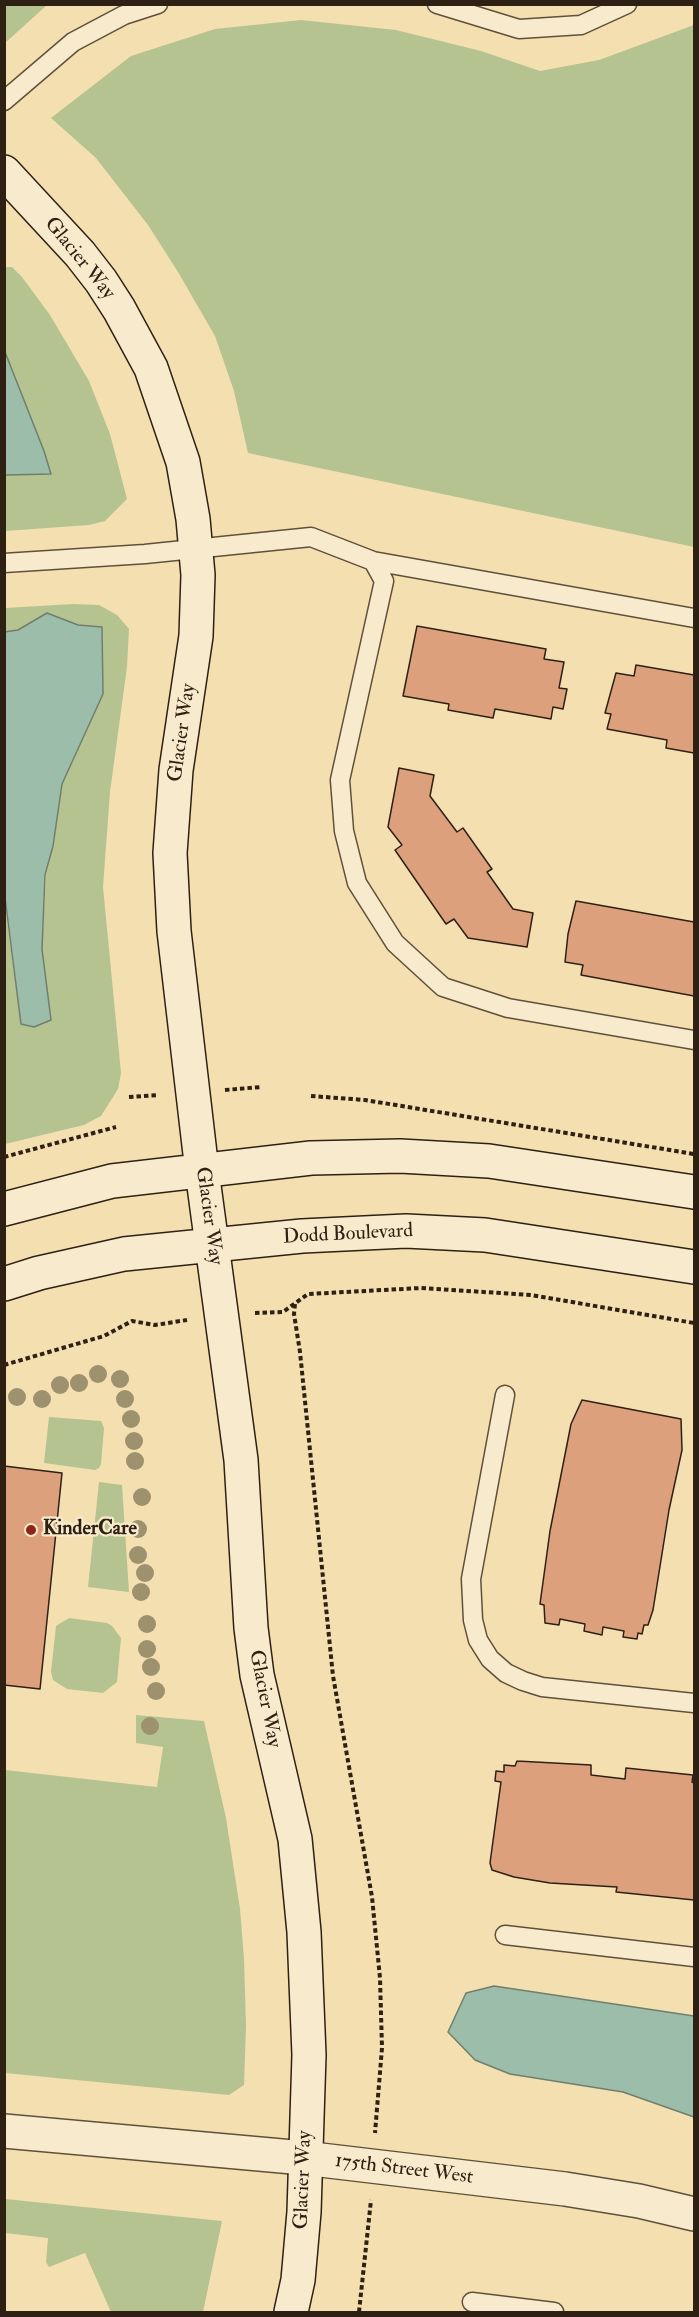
<!DOCTYPE html>
<html>
<head>
<meta charset="utf-8">
<style>
	body { margin:0 }
	#map { position:relative; width:699px; height:2317px; overflow:hidden; background:#f4dfb1; font-family:"IM FELL Double Pica",serif }
	canvas { display:block }
	.frame { position:absolute; inset:0; border:6px solid #2e2113; pointer-events:none }
</style>
</head>
<body>
<div id="map">
<canvas width="699" height="2317"></canvas>
<div class="frame"></div>
</div>
<script>
const c = document.querySelector('canvas').getContext('2d');
c.lineJoin = 'round';
function paint(path, color) {
  c.fillStyle = color;
  c.fill(path, 'evenodd');
}
function poly(rows) {
  const path = new Path2D();
  for (const r of rows) {
    path.moveTo(r[0], r[1]);
    for (let i = 2; i < r.length; i += 2) path.lineTo(r[i], r[i + 1]);
  }
  return path;
}
function trace(path, color, width, dash) {
  c.strokeStyle = color;
  c.lineWidth = width;
  c.lineCap = dash ? 'butt' : 'round';
  c.setLineDash(dash || []);
  c.stroke(path);
}
function drawText(font, color, halo, rows, align = 'center') {
  c.font = font + ' "IM FELL Double Pica",serif';
  c.lineWidth = 4.5;
  c.setLineDash([]);
  c.textBaseline = 'middle';
  c.strokeStyle = halo;
  c.fillStyle = color;
  for (const [text, x, y, turn = 0] of rows) {
    c.save();
    c.translate(x, y);
    c.rotate((+turn || 0) * Math.PI / 180);
    c.textAlign = isNaN(turn) ? turn : align;
    if (halo) c.strokeText(text, 0, 0);
    c.fillText(text, 0, 0);
    c.restore();
  }
}
paint(poly([
	[5,4,47,4,47,5,5,43],
	[301,20,396,30,481,51,540,71,599,60,694,25,694,547,248,453,234,391,215,336,178,272,148,225,96,158,51,118,131,56,215,29],
	[5,267,12,267,22,277,50,315,89,381,110,434,127,499,105,521,89,525,5,531,4,475,51,473,5,352],
	[73,604,99,605,117,615,129,629,127,667,110,792,103,887,121,1073,118,1089,101,1116,84,1125,5,1144,4,898,21,1024,51,1020,42,949,46,875,53,846,62,784,103,694,102,627,78,625,47,613,18,630,5,632,5,608],
	[49,1417,101,1421,104,1428,101,1464,99,1468,95,1470,44,1463],
	[99,1482,122,1485,129,1592,88,1587],
	[69,1618,107,1623,112,1626,121,1638,117,1682,103,1693,67,1689,53,1680,51,1672,56,1626],
	[136,1715,204,1721,226,1818,240,1909,244,1959,246,2025,244,2085,229,2095,5,2073,5,1770,157,1787,163,1747,136,1743],
	[5,2199,222,2221,203,2312,111,2312,85,2253,49,2267,46,2262,48,2238,5,2233]
]), '#b5c390');
const water = poly([
	[5,352,44,451,51,474,5,475,5,352],
	[47,613,78,625,102,627,103,694,62,784,53,846,45,875,42,949,51,1020,34,1027,21,1024,5,898,4,632,18,630,47,613],
	[494,1986,694,2016,694,2117,623,2092,510,2074,475,2060,448,2032,466,1993,494,1986]
]);
paint(water, '#9cbda9');
trace(water, '#707f6d', 1.5);
const building = poly([
	[417,626,546,649,544,659,564,662,559,688,567,689,563,709,553,707,551,719,495,709,493,718,448,710,449,704,403,696,417,626],
	[636,665,694,675,694,753,666,748,667,740,607,729,611,714,605,713,616,673,634,676,636,665],
	[399,768,434,775,430,796,457,832,463,828,492,869,487,872,513,909,533,913,527,947,468,938,454,919,446,924,395,850,402,845,388,827,399,768],
	[576,901,694,922,694,996,581,975,583,965,565,962,568,934,576,901],
	[582,1400,681,1419,682,1450,669,1510,653,1610,648,1625,644,1625,642,1634,638,1633,637,1639,623,1637,624,1631,603,1627,602,1635,584,1631,585,1624,560,1619,559,1625,545,1623,544,1605,540,1604,550,1531,571,1424,582,1400],
	[4,1466,62,1473,40,1689,4,1685,4,1466],
	[517,1761,591,1765,591,1775,625,1779,626,1768,693,1775,692,1782,694,1783,694,1900,616,1892,617,1887,550,1883,514,1877,492,1870,490,1863,501,1782,495,1781,496,1771,504,1772,504,1765,515,1766,517,1761]
]);
paint(building, '#dda07c');
trace(building, '#2e2113', 1.5);
const lane = poly([
	[437,4,519,29,581,25,627,4],
	[4,101,73,42,124,15,158,4],
	[373,561,384,581,340,780,344,831,357,883,395,943,443,987,508,1008,694,1040],
	[4,563,145,554,311,537,373,561,694,618],
	[505,1395,471,1579,473,1620,478,1640,490,1659,506,1673,523,1681,542,1687,694,1703],
	[505,1935,694,1957],
	[472,2302,554,2312]
]);
const street = poly([
	[4,2131,304,2158,565,2189,639,2201,694,2214]
]);
const secondary = poly([
	[4,172,80,254,101,281,119,309,151,368,183,462,193,519,198,575,196,636,176,770,170,853,174,931,202,1171,241,1460,251,1628,257,1675,295,1839,304,1932,309,2055,304,2212,298,2280,291,2312],
	[4,1209,112,1181,311,1158,400,1156,489,1161,694,1192],
	[4,1284,39,1273,124,1254,302,1236,406,1231,485,1235,694,1267]
]);
trace(lane, '#60503a', 21);
trace(street, '#60503a', 36);
trace(secondary, '#2e2113', 36);
trace(poly([
	[225,1090,261,1087],
	[311,1096,365,1100,694,1154],
	[129,1097,158,1095],
	[4,1157,116,1127],
	[295,1304,294,1314,300,1352,333,1676,372,1897,380,1978,382,2048,375,2133],
	[255,1313,283,1312,308,1294,421,1288,531,1295,694,1323],
	[4,1365,104,1336,132,1321,155,1325,187,1320],
	[359,2312,371,2200]
]), '#2e2113', 4, [4.5, 3]);
trace(lane, '#f8eacc', 18);
trace(street, '#f8eacc', 33);
trace(secondary, '#f8eacc', 33);
c.fillStyle = '#9d916e';
for (const [x, y] of [
	[98,1374],
	[120,1379],
	[79,1383],
	[60,1385],
	[17,1397],
	[42,1399],
	[125,1399],
	[131,1419],
	[134,1441],
	[135,1461],
	[142,1497],
	[138,1529],
	[138,1555],
	[145,1573],
	[141,1592],
	[147,1624],
	[147,1649],
	[151,1667],
	[156,1691],
	[150,1726]
]) {
  c.beginPath();
  c.arc(x, y, 9, 0, 2 * Math.PI);
  c.fill();
}
for (const [x, y, r, color] of [
	[31,1530,6,"#8f2418"]
]) {
  const dot = new Path2D();
  dot.arc(x, y, r, 0, 2 * Math.PI);
  c.fillStyle = color;
  c.fill(dot);
  trace(dot, '#f8eacc', 2);
}
drawText('20px', '#2e2113', '#f8eacc', [
	["Glacier Way",79,259,51],
	["Glacier Way",183,733,-82],
	["Glacier Way",208,1216,82],
	["Dodd Boulevard",348,1235,-3],
	["Glacier Way",264,1699,79],
	["175th Street West",404,2170,7],
	["Glacier Way",304,2180,-88]
]);
drawText('bold 20px', '#2e2113', '#f8eacc', [
	["KinderCare",43,1530]
], 'left');
</script>
</body>
</html>
